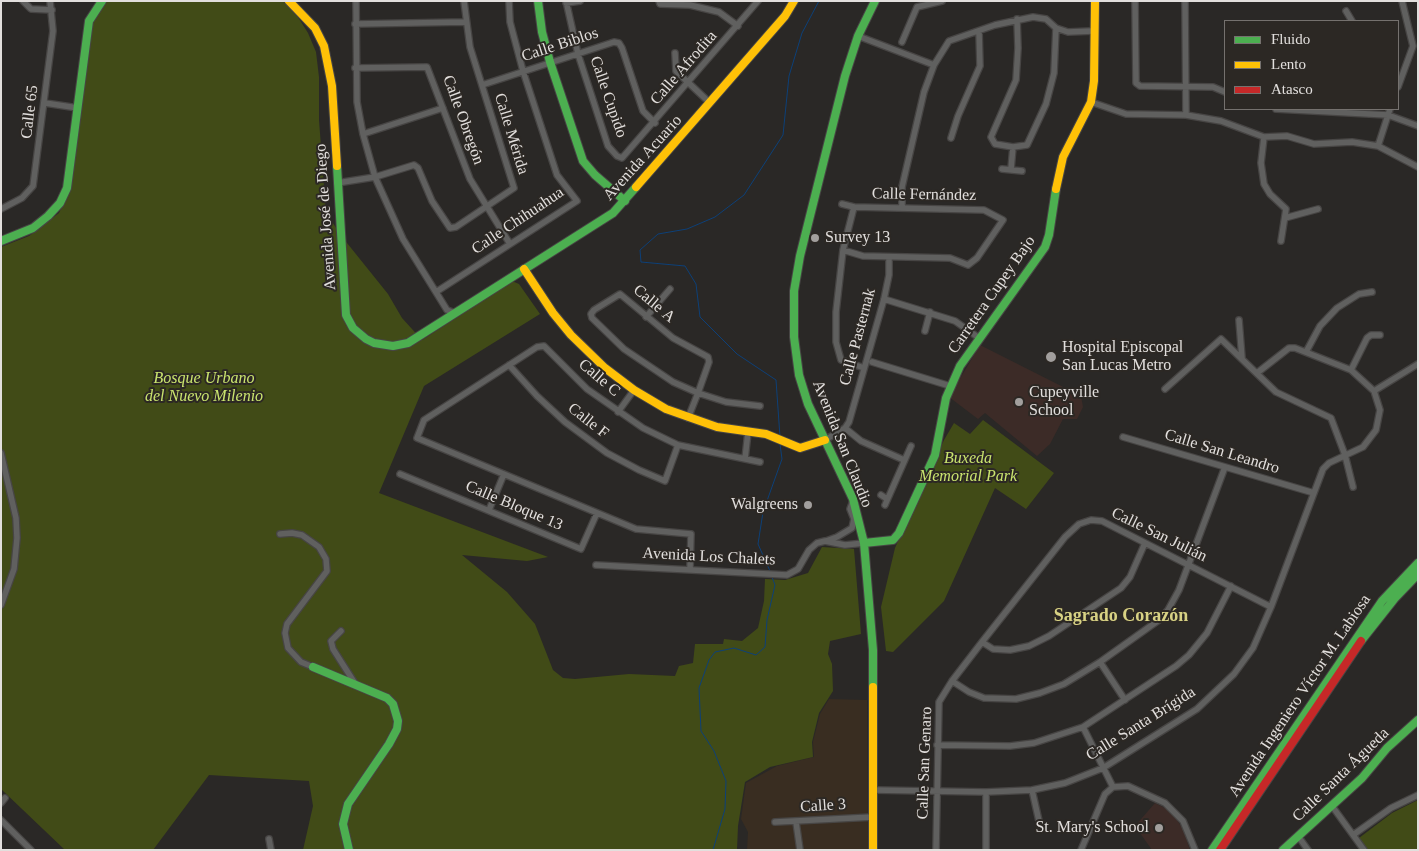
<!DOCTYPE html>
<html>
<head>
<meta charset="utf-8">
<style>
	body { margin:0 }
	#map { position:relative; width:1419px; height:851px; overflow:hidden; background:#2a2826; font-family:"Times New Roman",serif }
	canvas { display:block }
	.frame { position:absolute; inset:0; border:2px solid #e2dfdd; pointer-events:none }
	.legend { position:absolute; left:1224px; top:20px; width:175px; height:90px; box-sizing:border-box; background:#2c2824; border:1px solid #75716e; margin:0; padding:6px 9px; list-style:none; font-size:15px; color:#e2dfdd }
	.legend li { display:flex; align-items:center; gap:10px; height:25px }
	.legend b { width:25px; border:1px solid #75716e }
</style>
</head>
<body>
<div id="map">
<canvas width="1419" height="851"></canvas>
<div class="frame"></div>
<ul class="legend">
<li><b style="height:6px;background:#4caf50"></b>Fluido</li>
<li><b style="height:6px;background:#ffc107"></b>Lento</li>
<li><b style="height:6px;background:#c62828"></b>Atasco</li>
</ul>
</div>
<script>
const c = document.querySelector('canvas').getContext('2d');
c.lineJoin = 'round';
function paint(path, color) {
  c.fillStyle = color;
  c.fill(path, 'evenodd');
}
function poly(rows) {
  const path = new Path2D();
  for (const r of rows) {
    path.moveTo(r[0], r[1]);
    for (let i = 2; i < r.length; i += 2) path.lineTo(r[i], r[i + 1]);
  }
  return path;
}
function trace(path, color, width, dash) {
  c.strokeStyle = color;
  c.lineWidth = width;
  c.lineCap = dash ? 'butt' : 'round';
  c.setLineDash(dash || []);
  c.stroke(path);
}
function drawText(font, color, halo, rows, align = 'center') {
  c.font = font + ' "Times New Roman",serif';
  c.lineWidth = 4;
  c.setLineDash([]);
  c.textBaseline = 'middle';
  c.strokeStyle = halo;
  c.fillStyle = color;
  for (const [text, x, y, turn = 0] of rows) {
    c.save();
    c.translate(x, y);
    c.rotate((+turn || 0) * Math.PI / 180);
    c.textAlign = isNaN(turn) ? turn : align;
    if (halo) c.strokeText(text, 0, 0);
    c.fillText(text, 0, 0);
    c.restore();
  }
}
paint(poly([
	[829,699,867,700,868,850,747,850,748,832,741,819,746,783,777,766,814,757,813,742,820,714]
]), '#392d21');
paint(poly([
	[980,345,1081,396,1083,407,1077,419,1063,419,1050,444,1037,456,985,413,978,419,949,397],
	[1155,803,1165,808,1177,820,1183,829,1190,850,1152,850,1135,826]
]), '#3c2b27');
paint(poly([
	[105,1,282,1,291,6,308,33,316,52,319,77,319,120,326,213,343,238,388,294,402,318,422,340,512,281,519,284,540,314,424,386,379,493,548,557,527,561,462,555,507,592,535,624,553,670,563,678,575,679,629,674,675,676,679,666,693,663,695,644,723,644,724,639,742,641,758,628,764,601,765,579,785,580,808,573,822,547,854,549,861,634,830,641,828,654,832,664,833,691,819,713,812,742,813,757,770,767,745,782,738,826,737,850,303,850,313,806,309,781,209,775,153,850,65,850,1,789,1,247,29,236,59,213,70,189,93,22],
	[983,420,1054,473,1026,509,995,488,944,601,893,652,886,651,881,607,895,548,944,440,954,423,970,434],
	[1418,800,1418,850,1367,850,1365,848,1359,838,1392,813]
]), '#414b17');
trace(poly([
	[780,437,776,380,737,354,700,317,696,284,685,266,641,262,640,250,658,234,687,229,715,217,744,195,783,135,789,76,802,33,819,1],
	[770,571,758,544,763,512,782,459,780,444],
	[713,850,725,809,726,781,714,751,701,731,699,688,709,660,715,652,734,648,756,655,765,647,767,620,775,585,772,577]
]), '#0d4078', 1);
const street = poly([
	[23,1,31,9,52,10],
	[356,1,357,102,363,134,375,177,403,239,447,310,455,313],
	[566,1,578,54,608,146,617,156,622,158,758,1],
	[659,1,660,4,690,5,719,12,738,26],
	[1135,1,1136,83,1140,86,1213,87,1225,92],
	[1185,1,1186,115],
	[566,3,580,1],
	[1346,11,1352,21],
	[1017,19,1018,48,1016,80,991,137,995,144,1013,147,1027,145,1046,104,1054,73,1056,28],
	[355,24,465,22],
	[858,36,934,65],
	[902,42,917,7,942,1],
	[675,53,676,71,710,103],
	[355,68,427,67,470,179,510,244],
	[482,85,614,42,619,43,622,48,643,111,655,123],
	[1398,87,1413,46,1402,1],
	[1091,102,1126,114,1186,115,1221,121,1264,137,1287,136,1314,144,1352,142,1378,146,1418,167],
	[45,103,78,108],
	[1276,109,1388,115,1418,126],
	[363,134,443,108],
	[1264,137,1261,163,1264,184,1270,194,1286,209,1281,241],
	[951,138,958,116,980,66,979,31],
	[1378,146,1390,109],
	[1002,169,1022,171],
	[1011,169,1013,147],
	[337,183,375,177,414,165,418,168,432,201,450,228,456,227,514,188,470,47,464,1],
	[842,204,854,207,984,210,1003,220,977,258,968,265,950,258,863,256,843,250],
	[854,207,843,250,836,312,836,342,841,360,864,368],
	[902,208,902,187,924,92,934,65,949,41,995,25,1033,17,1046,19,1056,28,1068,32,1093,31],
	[1,209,22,198,33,186,53,31,50,1],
	[1285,218,1318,209],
	[436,292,577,201,557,175,523,71,510,22,509,1],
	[884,299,955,321,979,338],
	[646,317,670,289],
	[1239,320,1242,358],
	[925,331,930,312],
	[1306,352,1320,326,1337,308,1359,294,1372,292],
	[872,362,950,386],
	[509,365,537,396,565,422,607,453,639,470,665,481,678,445],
	[1351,370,1367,338,1371,335,1380,335],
	[1257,373,1289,348,1295,348,1351,370,1374,391],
	[1165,389,1221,339,1276,392,1331,418,1345,455,1353,487],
	[1374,391,1418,364],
	[618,412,634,390],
	[688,418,698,393,709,362,708,357,673,338,620,294,594,310,591,314,592,318,624,349,673,382,698,393,726,402,760,406],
	[845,428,861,441,904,460],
	[1123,437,1314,493],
	[825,440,845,428,849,422,884,299,889,275,889,257],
	[1,453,16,518,17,538,14,569,1,605],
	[745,459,748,432],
	[400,474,581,549,597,513],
	[881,495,887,499],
	[885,505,911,446],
	[489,510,504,474],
	[280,534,292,533,302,535,319,547,326,559,327,571,287,624,285,633,288,648,301,662,313,667],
	[826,541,837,537,852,528,854,519,850,509,853,501],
	[596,565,787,575,798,569,809,550,817,543,825,541,845,545,864,543],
	[690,569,691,534,636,529,417,438,424,420,537,347,544,346,587,389,643,428,678,445,760,462],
	[341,631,331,641,333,649,356,685],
	[982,642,993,649,1010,650,1029,646,1049,636,1121,588,1130,577,1145,543],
	[1100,662,1125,700],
	[952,681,969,692,984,698,1016,699,1040,693,1064,684,1100,662,1159,620,1168,610,1179,590,1225,467],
	[1083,727,1113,787],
	[937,745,1010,746,1034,743,1083,727,1176,666,1189,655,1207,633,1231,586],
	[1113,787,1128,786,1165,803,1183,821,1195,850],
	[873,790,986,792,1032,790,1065,783,1103,768,1197,709,1234,674,1253,648,1271,607,1323,469,1329,463,1363,447,1376,430,1380,410,1374,391],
	[1032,790,1039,821],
	[1,803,5,798],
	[1332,806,1364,850],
	[1,820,31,850],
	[775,822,873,817],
	[796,822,800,850],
	[1353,835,1391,808,1418,795],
	[1298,836,1308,850],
	[269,839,271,850],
	[936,850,939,702,952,681,982,642,1065,537,1079,524,1091,520,1102,521,1271,607],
	[986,850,986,792],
	[1081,850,1105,794,1113,787]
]);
const fast = poly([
	[538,1,542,32,550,62,583,161,595,175,625,201],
	[337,166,346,315,353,328,366,339,374,343,393,346,408,343,613,213,636,187],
	[1,241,33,228,48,216,60,203,67,188,89,21,102,1],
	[864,543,893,540,899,533,935,455,946,398,960,366,1045,247,1049,235,1056,189],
	[1361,641,1395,598,1418,574],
	[313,667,387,698,393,704,398,721,397,729,389,744,348,804,343,824,349,850],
	[873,687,873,650,864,543,853,499,808,404,799,375,794,337,794,291,800,256,845,76,858,36,875,1],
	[1212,850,1382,601,1418,563],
	[1283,850,1362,778,1387,748,1418,720]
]);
const slow = poly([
	[289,1,315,28,324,46,332,86,337,166],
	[636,187,785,16,794,1],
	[1056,189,1063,157,1091,102,1094,81,1095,1],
	[524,269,553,313,571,335,605,368,634,390,666,409,717,427,766,434,800,448,825,440],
	[873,687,873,850]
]);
const jam = poly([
	[1220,850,1361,641]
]);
trace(street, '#474544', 8);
trace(fast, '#474544', 10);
trace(slow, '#474544', 10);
trace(jam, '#474544', 10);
trace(street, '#60605f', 5.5);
trace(fast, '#4caf50', 8);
trace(slow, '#ffc107', 8);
trace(jam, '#c62828', 8);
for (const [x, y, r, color] of [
	[815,238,5,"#a29f9d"],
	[1051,357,6,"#a29f9d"],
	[1019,402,5,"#a29f9d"],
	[808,505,5,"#a29f9d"],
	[1159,828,5,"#a29f9d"]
]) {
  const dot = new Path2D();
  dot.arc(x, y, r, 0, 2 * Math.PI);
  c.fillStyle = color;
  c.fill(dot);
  trace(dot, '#2c2824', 2);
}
drawText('16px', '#e2dfdd', '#2c2824', [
	["Calle Biblos",560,45,-18],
	["Calle Afrodita",684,68,-49],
	["Calle Cupido",608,97,71],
	["Calle 65",30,112,-83],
	["Calle Obregón",463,120,70],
	["Calle Mérida",511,134,73],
	["Avenida Acuario",643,158,-48],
	["Calle Fernández",924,195,1],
	["Avenida José de Diego",326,217,-94],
	["Calle Chihuahua",518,221,-34],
	["Carretera Cupey Bajo",992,295,-55],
	["Calle A",654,304,40],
	["Calle Pasternak",858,337,-75],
	["Calle C",599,378,40],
	["Calle F",588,421,38],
	["Avenida San Claudio",842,444,68],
	["Calle San Leandro",1222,452,17],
	["Calle Bloque 13",514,506,23],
	["Calle San Julián",1159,535,26],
	["Avenida Los Chalets",709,557,3],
	["Avenida Ingeniero Víctor M. Labiosa",1300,696,-56],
	["Calle Santa Brígida",1141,724,-32],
	["Calle San Genaro",925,763,-88],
	["Calle Santa Águeda",1341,775,-44],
	["Calle 3",823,806,-4]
]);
drawText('16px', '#e2dfdd', '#2c2824', [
	["Survey 13",825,238],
	["Hospital Episcopal",1062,348],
	["San Lucas Metro",1062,366],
	["Cupeyville",1029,393],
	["School",1029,411],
	["Walgreens",798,505,"right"],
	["St. Mary's School",1149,828,"right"]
], 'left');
drawText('italic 16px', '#cae46e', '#2c2824', [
	["Bosque Urbano",204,379],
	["del Nuevo Milenio",204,397],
	["Buxeda",968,459],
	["Memorial Park",968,477]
]);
drawText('bold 18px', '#d8d284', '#2c2824', [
	["Sagrado Corazón",1121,616]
]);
</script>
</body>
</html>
